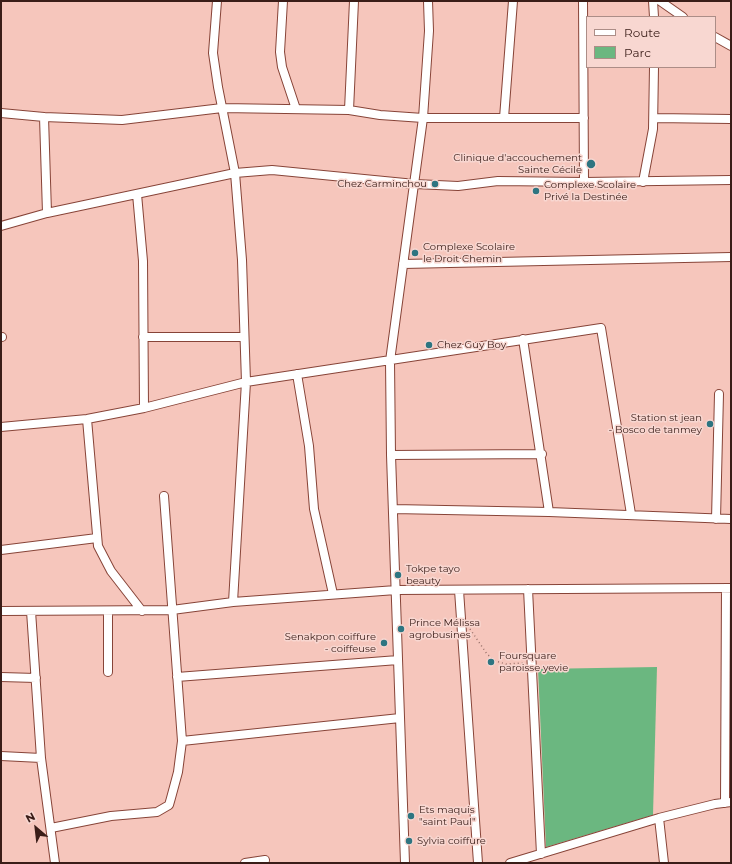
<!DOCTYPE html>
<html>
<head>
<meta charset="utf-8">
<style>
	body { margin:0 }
	#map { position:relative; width:732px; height:864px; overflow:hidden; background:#f6c6bc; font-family:Montserrat,sans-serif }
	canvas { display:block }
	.frame { position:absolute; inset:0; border:2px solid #3a1d18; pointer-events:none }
	.legend { position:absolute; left:586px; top:16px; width:130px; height:52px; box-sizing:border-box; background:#f8d7d1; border:1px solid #ac8d87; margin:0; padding:5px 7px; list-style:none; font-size:12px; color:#3a1d18 }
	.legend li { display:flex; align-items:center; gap:8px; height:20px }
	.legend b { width:20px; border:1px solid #ac8d87 }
	.north { position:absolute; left:16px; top:808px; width:40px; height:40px; -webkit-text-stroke:3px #f8d7d1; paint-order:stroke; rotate:332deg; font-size:11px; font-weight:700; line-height:16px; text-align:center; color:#3a1d18 }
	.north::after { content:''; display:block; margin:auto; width:14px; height:18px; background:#3a1d18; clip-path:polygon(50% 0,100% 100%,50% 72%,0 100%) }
</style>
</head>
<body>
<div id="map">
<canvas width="732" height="864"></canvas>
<div class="frame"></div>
<ul class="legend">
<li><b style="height:5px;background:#fff"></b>Route</li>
<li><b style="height:11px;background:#6bb780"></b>Parc</li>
</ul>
<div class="north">N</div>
</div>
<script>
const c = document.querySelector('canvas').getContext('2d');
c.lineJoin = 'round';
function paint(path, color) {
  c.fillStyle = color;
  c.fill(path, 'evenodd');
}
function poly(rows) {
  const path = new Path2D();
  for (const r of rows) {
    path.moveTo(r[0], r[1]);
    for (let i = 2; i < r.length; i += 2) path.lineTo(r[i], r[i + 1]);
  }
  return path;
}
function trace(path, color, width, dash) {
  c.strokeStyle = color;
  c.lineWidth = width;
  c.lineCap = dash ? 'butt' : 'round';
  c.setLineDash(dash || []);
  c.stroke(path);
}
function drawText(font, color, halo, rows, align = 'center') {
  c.font = font + ' Montserrat,sans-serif';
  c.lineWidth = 3;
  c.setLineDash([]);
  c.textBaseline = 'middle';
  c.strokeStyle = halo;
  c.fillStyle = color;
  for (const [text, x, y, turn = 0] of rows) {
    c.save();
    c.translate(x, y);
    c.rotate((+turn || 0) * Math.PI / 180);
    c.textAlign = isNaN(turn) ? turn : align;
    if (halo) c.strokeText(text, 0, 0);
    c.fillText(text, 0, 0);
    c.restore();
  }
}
paint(poly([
	[657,667,653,815,546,847,538,669]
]), '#6bb780');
const minor = poly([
	[217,1,213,53,218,87,235,173,242,260,246,382,233,602],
	[283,1,280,52,282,67,296,109],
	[583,1,584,182],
	[653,1,654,17],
	[660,1,683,17],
	[715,37,731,46],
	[349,110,354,1],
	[1,113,44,117,47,213],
	[44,117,122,120,222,108,349,110,380,115,423,118,584,118],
	[504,118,513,1],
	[654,118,731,119],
	[643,182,653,129,654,67],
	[137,194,143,261,144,408],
	[1,226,47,213,235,173,272,170,415,184,458,186,498,181,584,182,731,180],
	[403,264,731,257],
	[1,337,2,337],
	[143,337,243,337],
	[523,339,549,512],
	[297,374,309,446,314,509,333,594],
	[87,419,98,546,111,571,142,611],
	[1,427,87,419,144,408,246,382,601,328,631,514],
	[391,455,542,454],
	[393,509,549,512,731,519],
	[716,519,719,394],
	[1,550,97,538],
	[528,589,541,854],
	[459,590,478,863],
	[1,611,172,610,233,602,396,590,731,588],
	[31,611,41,758,55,863],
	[108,612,108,672],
	[1,677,36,678],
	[177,677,398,660],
	[182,741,400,718],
	[1,756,41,758],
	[725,803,726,588],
	[659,818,664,863],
	[51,828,111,816,157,812,169,805,171,798,178,772,182,741,164,496],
	[245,863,265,860],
	[405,863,391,455,390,361,423,118,429,31,428,1],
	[510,863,659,818,715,804,731,802]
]);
trace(minor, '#874438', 10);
trace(poly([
	[470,629,487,654,495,661,506,664,524,663]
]), '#99726b', 1.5, [1, 3]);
trace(minor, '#fff', 8);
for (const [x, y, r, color] of [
	[591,164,5,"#2e7581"],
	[435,184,4,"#2e7581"],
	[536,191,4,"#2e7581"],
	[415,253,4,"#2e7581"],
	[429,345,4,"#2e7581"],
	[710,424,4,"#2e7581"],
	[398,575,4,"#2e7581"],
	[401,629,4,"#2e7581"],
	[384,643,4,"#2e7581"],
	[491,662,4,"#2e7581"],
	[411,816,4,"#2e7581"],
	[409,841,4,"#2e7581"]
]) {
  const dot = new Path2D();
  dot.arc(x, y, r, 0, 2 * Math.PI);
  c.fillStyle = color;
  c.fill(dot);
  trace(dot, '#f8d7d1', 1.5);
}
drawText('10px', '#3a1d18', '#f8d7d1', [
	["Clinique d'accouchement",582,158,"right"],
	["Sainte Cécile",582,170,"right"],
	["Chez Carminchou",427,184,"right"],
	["Complexe Scolaire",544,185],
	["Privé la Destinée",544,197],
	["Complexe Scolaire",423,247],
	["le Droit Chemin",423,259],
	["Chez Guy Boy",437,345],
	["Station st jean",702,418,"right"],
	["- Bosco de tanmey",702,430,"right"],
	["Tokpe tayo",406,569],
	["beauty",406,581],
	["Prince Mélissa",409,623],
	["agrobusines",409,635],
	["Senakpon coiffure",376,637,"right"],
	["- coiffeuse",376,649,"right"],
	["Foursquare",499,656],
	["paroisse yevie",499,668],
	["Ets maquis",419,810],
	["\"saint Paul\"",419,822],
	["Sylvia coiffure",417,841]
], 'left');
</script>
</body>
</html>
